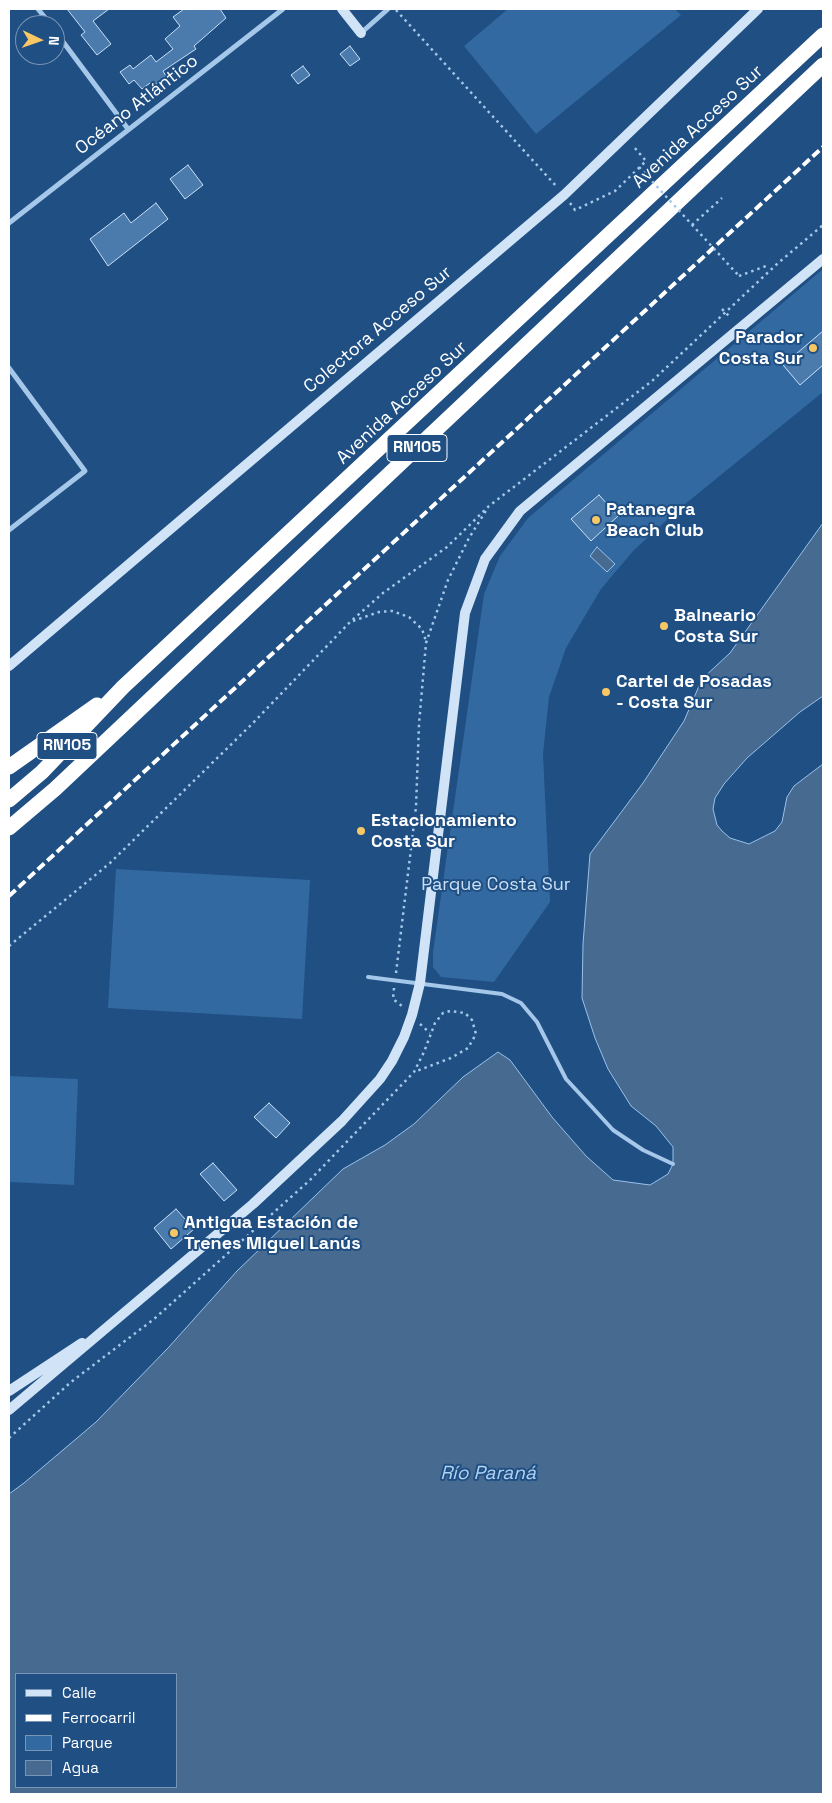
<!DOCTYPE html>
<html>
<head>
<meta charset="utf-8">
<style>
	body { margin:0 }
	#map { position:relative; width:832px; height:1803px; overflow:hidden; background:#1f4f83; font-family:"Space Grotesk",sans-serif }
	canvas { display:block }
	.frame { position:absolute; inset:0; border:10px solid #fff; pointer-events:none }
	.legend { position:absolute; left:15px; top:1673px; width:162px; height:115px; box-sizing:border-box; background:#1f4f83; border:1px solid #7995b5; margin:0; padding:6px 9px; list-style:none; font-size:15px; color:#fff }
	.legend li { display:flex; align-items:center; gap:10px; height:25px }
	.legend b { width:25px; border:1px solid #7995b5 }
	.north { position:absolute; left:15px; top:15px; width:50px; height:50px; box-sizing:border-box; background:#1f4f83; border:1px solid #7995b5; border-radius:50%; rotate:93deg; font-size:14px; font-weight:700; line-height:20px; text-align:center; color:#fff }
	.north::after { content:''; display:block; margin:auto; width:18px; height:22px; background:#f8c765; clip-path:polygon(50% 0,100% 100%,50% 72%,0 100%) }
</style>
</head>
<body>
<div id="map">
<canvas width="832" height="1803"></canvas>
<div class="frame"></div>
<ul class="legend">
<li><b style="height:6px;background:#d0e3f7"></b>Calle</li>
<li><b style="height:6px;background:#fff"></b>Ferrocarril</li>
<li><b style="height:14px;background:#3269a1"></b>Parque</li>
<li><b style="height:14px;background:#476a90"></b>Agua</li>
</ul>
<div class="north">N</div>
</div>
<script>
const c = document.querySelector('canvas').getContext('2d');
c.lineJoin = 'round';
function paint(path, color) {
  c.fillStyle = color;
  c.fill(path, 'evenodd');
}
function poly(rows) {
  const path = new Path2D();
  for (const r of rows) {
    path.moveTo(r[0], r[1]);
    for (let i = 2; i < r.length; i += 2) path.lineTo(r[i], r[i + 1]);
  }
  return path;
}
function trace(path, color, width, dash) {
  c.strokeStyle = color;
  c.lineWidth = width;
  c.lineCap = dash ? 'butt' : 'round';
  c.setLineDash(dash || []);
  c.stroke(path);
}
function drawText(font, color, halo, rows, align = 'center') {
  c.font = font + ' "Space Grotesk",sans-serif';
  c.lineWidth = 4;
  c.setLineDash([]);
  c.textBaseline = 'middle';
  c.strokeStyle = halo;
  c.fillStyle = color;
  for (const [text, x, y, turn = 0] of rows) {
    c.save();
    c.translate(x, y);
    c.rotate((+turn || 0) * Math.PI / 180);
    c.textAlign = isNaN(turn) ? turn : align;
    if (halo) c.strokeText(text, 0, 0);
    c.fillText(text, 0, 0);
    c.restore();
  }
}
paint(poly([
	[508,9,675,9,681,15,536,134,464,46],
	[823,269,823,392,679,509,634,550,601,589,566,648,549,697,543,754,550,902,494,982,441,977,433,967,433,952,484,594,500,556,528,518],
	[116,869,310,880,302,1019,108,1008],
	[9,1076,78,1079,74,1185,9,1182]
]), '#3269a1');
const water = poly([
	[823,523,823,696,800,712,747,758,724,784,715,798,713,809,717,825,722,831,730,838,749,844,775,831,782,822,787,797,794,786,823,764,823,1794,9,1794,9,1494,24,1483,96,1422,168,1348,237,1271,343,1169,385,1145,414,1124,463,1077,498,1052,510,1060,552,1117,586,1156,613,1180,650,1185,668,1174,673,1164,673,1147,656,1126,631,1106,608,1069,595,1038,582,998,583,944,590,854,643,783,684,721,702,679,730,653,823,523],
	[16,1674,176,1674,176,1787,16,1787,16,1674],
	[597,547,615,564,607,572,590,556,597,547]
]);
paint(water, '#476a90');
trace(water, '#99c2eb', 1);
const building = poly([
	[67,9,109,9,93,21,111,44,97,55,81,35,85,32,67,9],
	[184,9,220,9,226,18,194,46,196,49,163,71,166,76,153,86,150,83,142,89,134,80,129,84,120,72,130,65,133,69,151,55,156,62,173,49,165,39,180,26,173,17,184,9],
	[350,46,360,59,350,66,340,54,350,46],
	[303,66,310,75,298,84,291,75,303,66],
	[188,165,203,185,185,199,170,179,188,165],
	[156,203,168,219,108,266,90,239,124,213,131,223,156,203],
	[823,331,823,365,800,385,783,365,823,331],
	[599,495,618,516,591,541,571,519,599,495],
	[269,1103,290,1123,276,1138,254,1117,269,1103],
	[213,1163,237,1190,224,1201,200,1174,213,1163],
	[176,1209,194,1229,171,1249,154,1228,176,1209]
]);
paint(building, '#4b7bad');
trace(building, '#cae0f7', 1);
trace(poly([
	[396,10,557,187],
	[570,203,575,210,615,191,646,161,634,147],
	[692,225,722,198],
	[739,276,766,266],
	[722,309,729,316],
	[353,621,379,612,392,611,409,617,422,629,426,641],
	[9,946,110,863,252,724,350,622,383,593,447,547,489,506,652,381,777,264,823,225],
	[396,973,416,807,419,724,426,643,448,580,469,538,487,509],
	[394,988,393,999,402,1006],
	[420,1024,430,1033],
	[9,1438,71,1382,154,1319,309,1181,414,1072,424,1052,435,1023,443,1013,450,1011,465,1013,472,1020,476,1034,468,1048,451,1058,414,1072]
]), '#a5c7e9', 2.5, [2.5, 4]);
trace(poly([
	[368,977,502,994,521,1003,537,1022,566,1079,592,1107,613,1130,643,1150,673,1164]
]), '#a5c7e9', 4);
trace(poly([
	[38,9,51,25],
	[55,31,128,129],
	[361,33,388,9],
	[9,223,283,9],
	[9,368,85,471,9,530]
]), '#a5c7e9', 5);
trace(poly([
	[342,9,361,33],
	[9,666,564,195,758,9],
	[9,1391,82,1343],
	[9,1410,253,1204,342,1121,380,1079,392,1061,404,1037,412,1015,420,983,465,613,485,559,520,511,823,259]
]), '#d0e3f7', 10);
trace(poly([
	[9,767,97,705],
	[9,800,42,772,123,687,823,35],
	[9,828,55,789,823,65]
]), '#fff', 15);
trace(poly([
	[9,896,823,147]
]), '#fff', 4, [9, 4]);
trace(poly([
	[639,167,739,276]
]), '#a5c7e9', 2.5, [2.5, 4]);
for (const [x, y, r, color] of [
	[813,348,5,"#f8c765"],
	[596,520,5,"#f8c765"],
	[664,626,5,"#f8c765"],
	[606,692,5,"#f8c765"],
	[361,831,5,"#f8c765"],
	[174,1233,5,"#f8c765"]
]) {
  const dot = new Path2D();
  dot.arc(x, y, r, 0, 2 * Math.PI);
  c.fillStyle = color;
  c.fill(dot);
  trace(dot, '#1f4f83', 2);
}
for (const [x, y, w] of [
	[417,448,60],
	[67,746,60]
]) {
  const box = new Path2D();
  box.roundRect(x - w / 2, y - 13.5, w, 27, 4);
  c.fillStyle = '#1f4f83';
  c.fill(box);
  trace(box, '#fff', 1);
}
drawText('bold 16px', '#fff', null, [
	["RN105",417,448],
	["RN105",67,746]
]);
drawText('18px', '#fff', '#1f4f83', [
	["Océano Atlántico",137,105,-38],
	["Avenida Acceso Sur",698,127,-43],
	["Colectora Acceso Sur",378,330,-40],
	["Avenida Acceso Sur",402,403,-43]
]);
drawText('bold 18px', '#fff', '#1f4f83', [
	["Parador",803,338,"right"],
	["Costa Sur",803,359,"right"],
	["Patanegra",606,510],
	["Beach Club",606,531],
	["Balneario",674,616],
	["Costa Sur",674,637],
	["Cartel de Posadas",616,682],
	["- Costa Sur",616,703],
	["Estacionamiento",371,821],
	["Costa Sur",371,842],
	["Antigua Estación de",184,1223],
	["Trenes Miguel Lanús",184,1244]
], 'left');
drawText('18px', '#cae0f7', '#1f4f83', [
	["Parque Costa Sur",496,885]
]);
drawText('italic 19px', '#b1d1f1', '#1f4f83', [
	["Río Paraná",488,1474]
]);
</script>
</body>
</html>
